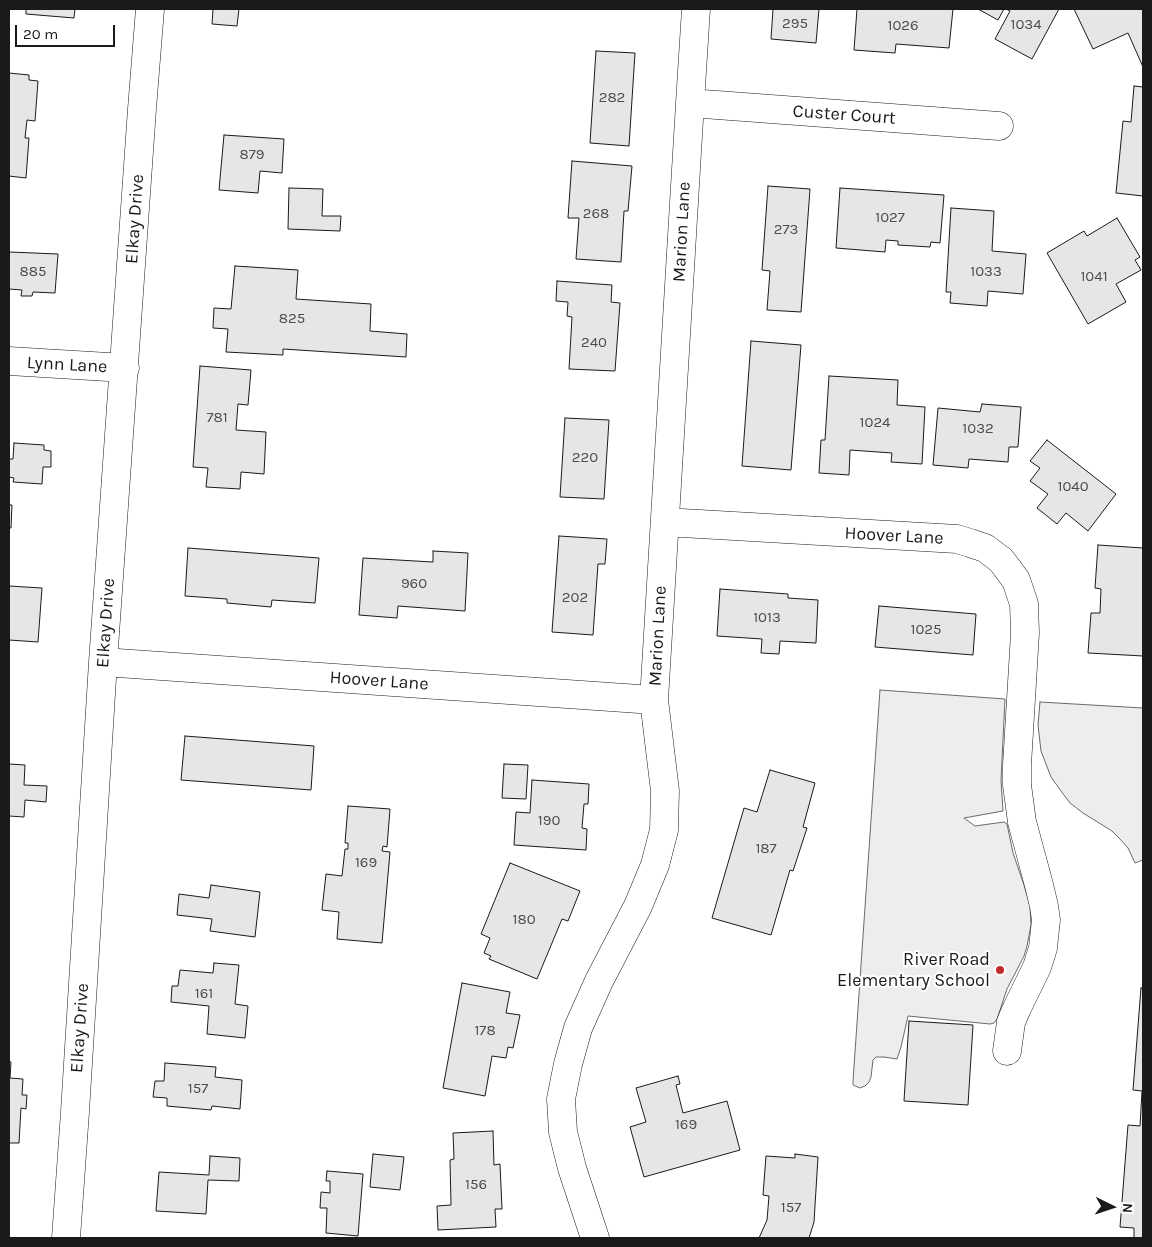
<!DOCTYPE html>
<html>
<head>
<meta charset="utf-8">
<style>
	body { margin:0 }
	#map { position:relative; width:1152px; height:1247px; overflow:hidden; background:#fff; font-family:Karla,sans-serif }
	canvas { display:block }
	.frame { position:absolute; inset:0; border:10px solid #1a1a1a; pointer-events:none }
	.north { position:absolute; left:1087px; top:1182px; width:50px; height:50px; -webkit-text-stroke:4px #fff; paint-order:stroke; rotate:94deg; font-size:14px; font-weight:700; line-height:20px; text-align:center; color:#1a1a1a }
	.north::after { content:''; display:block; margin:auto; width:18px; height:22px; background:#1a1a1a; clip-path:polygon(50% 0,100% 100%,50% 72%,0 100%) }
	.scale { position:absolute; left:15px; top:25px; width:100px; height:22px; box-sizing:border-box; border:2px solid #1a1a1a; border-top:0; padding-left:6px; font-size:15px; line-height:18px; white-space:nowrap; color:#1a1a1a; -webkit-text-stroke:4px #fff; paint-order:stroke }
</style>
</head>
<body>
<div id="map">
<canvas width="1152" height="1247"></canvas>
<div class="frame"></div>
<div class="north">N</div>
<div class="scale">20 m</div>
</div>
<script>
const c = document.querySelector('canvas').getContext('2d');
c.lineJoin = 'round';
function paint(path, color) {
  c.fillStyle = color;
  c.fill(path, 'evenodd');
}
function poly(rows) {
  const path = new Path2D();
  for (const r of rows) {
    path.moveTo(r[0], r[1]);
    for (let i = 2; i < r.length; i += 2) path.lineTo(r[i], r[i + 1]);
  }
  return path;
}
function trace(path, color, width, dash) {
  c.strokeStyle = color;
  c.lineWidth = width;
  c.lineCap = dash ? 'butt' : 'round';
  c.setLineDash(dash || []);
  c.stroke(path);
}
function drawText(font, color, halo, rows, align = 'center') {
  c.font = font + ' Karla,sans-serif';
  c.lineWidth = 4;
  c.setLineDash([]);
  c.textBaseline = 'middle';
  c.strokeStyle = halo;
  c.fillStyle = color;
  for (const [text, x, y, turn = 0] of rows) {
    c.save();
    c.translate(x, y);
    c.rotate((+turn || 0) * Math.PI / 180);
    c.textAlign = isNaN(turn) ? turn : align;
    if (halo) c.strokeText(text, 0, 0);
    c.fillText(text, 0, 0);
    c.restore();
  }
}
const green = poly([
	[880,690,1005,699,1001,780,1003,811,964,818,975,826,1004,822,1007,824,1013,853,1024,885,1030,906,1031,925,1027,946,1024,956,1007,989,997,1019,994,1023,990,1024,908,1016,901,1047,897,1059,884,1057,876,1057,873,1060,871,1077,869,1082,865,1086,860,1088,853,1085,853,1081,880,690],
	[1040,702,1143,708,1143,860,1135,863,1128,848,1120,839,1112,831,1083,813,1070,803,1061,791,1051,777,1041,751,1038,725,1040,702]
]);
paint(green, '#ededed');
trace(green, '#6a6a6a', 1);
const building = poly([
	[26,9,75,9,74,18,26,14,26,9],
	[213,9,239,9,237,26,212,24,213,9],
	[773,9,819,9,816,43,771,39,773,9],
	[857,9,953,9,949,48,896,44,895,53,854,50,857,9],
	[978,9,1004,9,998,20,978,9],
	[1006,9,1059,9,1032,59,995,39,1010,11,1006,9],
	[1074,9,1143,9,1143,67,1128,33,1093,49,1074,9],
	[596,51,635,53,629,146,590,143,596,51],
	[9,73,29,75,29,80,38,81,35,121,27,120,25,138,29,138,26,178,9,176,9,73],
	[1134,86,1143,87,1143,196,1116,193,1123,121,1131,122,1134,86],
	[224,135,284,139,282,173,260,171,258,193,219,190,224,135],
	[572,161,632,166,628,211,624,211,621,262,576,259,579,218,568,218,572,161],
	[768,186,810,189,801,312,767,310,770,271,762,270,768,186],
	[289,188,323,189,322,216,341,216,340,231,288,229,289,188],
	[840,188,944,195,940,243,931,242,930,247,898,245,898,241,886,240,885,252,836,248,840,188],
	[951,208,994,211,992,251,1026,254,1023,294,988,291,987,306,950,303,951,292,946,292,951,208],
	[1117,218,1140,257,1135,260,1141,270,1116,284,1126,302,1088,324,1047,253,1084,231,1087,236,1117,218],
	[9,252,58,254,55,293,33,292,32,296,21,296,22,290,9,289,9,252],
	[235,266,298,270,296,299,371,304,370,331,407,334,406,357,283,349,283,355,226,352,228,329,213,328,214,308,231,309,235,266],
	[557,281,612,285,611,302,620,303,615,371,569,369,572,317,567,316,568,302,556,301,557,281],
	[751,341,801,345,791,470,742,466,751,341],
	[200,366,251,370,248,405,238,404,236,430,266,432,264,474,241,472,240,489,206,487,208,468,193,467,200,366],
	[829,376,898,380,897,405,925,407,922,464,891,462,892,453,850,450,849,475,819,473,821,440,825,440,829,376],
	[982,404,1021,407,1018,447,1009,447,1008,462,969,459,968,468,933,465,938,408,980,412,982,404],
	[565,418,609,420,604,499,560,497,565,418],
	[1047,440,1116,494,1088,531,1066,513,1057,524,1037,508,1048,494,1030,481,1040,468,1030,461,1047,440],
	[14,443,44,445,44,450,51,451,51,467,43,467,42,484,13,482,14,478,9,477,9,459,13,459,14,443],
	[9,505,12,505,11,528,9,528,9,505],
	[559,536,607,539,605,564,598,564,593,635,552,632,559,536],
	[1098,545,1143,548,1143,656,1088,653,1091,613,1100,613,1101,589,1095,588,1098,545],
	[188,548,319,558,315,603,272,600,271,607,227,603,227,599,185,596,188,548],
	[433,551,468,553,465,611,398,606,397,618,359,615,363,558,433,562,433,551],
	[9,586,42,588,38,642,9,640,9,586],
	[720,589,788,594,788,598,818,600,816,643,780,641,779,654,761,653,762,639,717,636,720,589],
	[879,606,976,614,973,655,875,647,879,606],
	[185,736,314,746,311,790,181,780,185,736],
	[9,764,25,765,24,785,47,786,46,802,25,800,24,817,9,816,9,764],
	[504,764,528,765,526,799,502,798,504,764],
	[770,770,815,783,803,827,807,828,793,871,790,870,771,935,712,918,744,808,757,812,770,770],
	[532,780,589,784,588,804,584,804,582,828,587,829,586,850,514,845,516,812,530,813,532,780],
	[348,806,390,809,387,847,383,846,382,851,390,852,382,943,337,939,339,912,322,910,326,874,342,876,345,849,348,849,348,843,345,843,348,806],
	[510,863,580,891,568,921,562,919,537,979,489,959,491,956,484,953,490,938,481,934,510,863],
	[211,885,260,892,255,937,210,931,212,919,177,915,179,894,209,898,211,885],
	[214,963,239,965,235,1004,248,1006,245,1038,207,1034,209,1006,171,1002,172,986,178,986,180,970,213,973,214,963],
	[462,983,510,992,506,1013,520,1015,513,1048,508,1047,506,1058,492,1056,485,1096,443,1088,462,983],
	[1141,988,1143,988,1143,1238,1134,1238,1134,1228,1120,1227,1128,1125,1140,1126,1142,1091,1133,1090,1141,988],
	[909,1021,973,1025,968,1105,904,1101,909,1021],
	[9,1061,11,1062,10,1078,23,1079,22,1095,27,1095,26,1109,21,1108,19,1143,9,1143,9,1061],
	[165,1063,216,1067,215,1077,242,1080,240,1109,212,1106,211,1110,167,1106,167,1098,153,1097,155,1081,164,1081,165,1063],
	[678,1076,680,1084,676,1085,683,1113,727,1101,740,1150,644,1177,630,1127,646,1122,636,1088,678,1076],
	[493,1131,494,1165,500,1164,502,1209,495,1209,496,1227,438,1230,437,1206,451,1205,450,1160,454,1159,453,1133,493,1131],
	[373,1154,404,1157,400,1190,370,1187,373,1154],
	[795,1154,818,1157,814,1222,809,1238,759,1238,767,1220,769,1196,763,1195,766,1156,795,1158,795,1154],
	[210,1156,240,1158,239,1181,208,1180,206,1214,156,1211,159,1172,209,1175,210,1156],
	[327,1171,363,1174,358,1236,326,1233,327,1208,320,1208,321,1192,330,1193,330,1181,326,1181,327,1171]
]);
paint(building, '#e6e6e6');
trace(building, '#1a1a1a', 1);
const minor = poly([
	[690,103,999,126],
	[9,361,125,368],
	[665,522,957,539,970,543,985,548,1001,560,1016,580,1024,604,1025,633,1017,765,1017,785,1022,822,1039,885,1044,906,1046,920,1043,948,1037,967,1017,1008,1011,1022,1007,1051],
	[103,662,654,700],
	[66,1238,75,1112,103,662,142,109,150,9],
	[595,1238,572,1168,563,1132,561,1099,568,1064,578,1028,599,981,638,906,655,865,664,830,665,791,654,700,690,103,696,9]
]);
trace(minor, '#1a1a1a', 29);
trace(minor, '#fff', 28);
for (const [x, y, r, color] of [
	[1000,970,5,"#c62828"]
]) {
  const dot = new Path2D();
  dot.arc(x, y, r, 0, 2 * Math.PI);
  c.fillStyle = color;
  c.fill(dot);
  trace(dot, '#fff', 2);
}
drawText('15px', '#4d4d4d', null, [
	["295",795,24],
	["1034",1026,25],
	["1026",903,26],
	["282",612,98],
	["879",252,155],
	["268",596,214],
	["1027",890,218],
	["273",786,230],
	["885",33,272],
	["1033",986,272],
	["1041",1094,277],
	["825",292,319],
	["240",594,343],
	["781",217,418],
	["1024",875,423],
	["1032",978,429],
	["220",585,458],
	["1040",1073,487],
	["960",414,584],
	["202",575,598],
	["1013",767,618],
	["1025",926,630],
	["190",549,821],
	["187",766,849],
	["169",366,863],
	["180",524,920],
	["161",204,994],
	["178",485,1031],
	["157",198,1089],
	["169",686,1125],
	["156",476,1185],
	["157",791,1208]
]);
drawText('18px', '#1a1a1a', '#fff', [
	["Custer Court",844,115,4],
	["Elkay Drive",135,219,-86],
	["Marion Lane",682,232,-87],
	["Lynn Lane",67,365,3],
	["Hoover Lane",894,536,3],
	["Elkay Drive",106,623,-86],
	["Marion Lane",658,636,-87],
	["Hoover Lane",379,681,4],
	["Elkay Drive",80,1028,-86]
]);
drawText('18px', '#1a1a1a', '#fff', [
	["River Road",990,960],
	["Elementary School",990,981]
], 'right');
</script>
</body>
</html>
